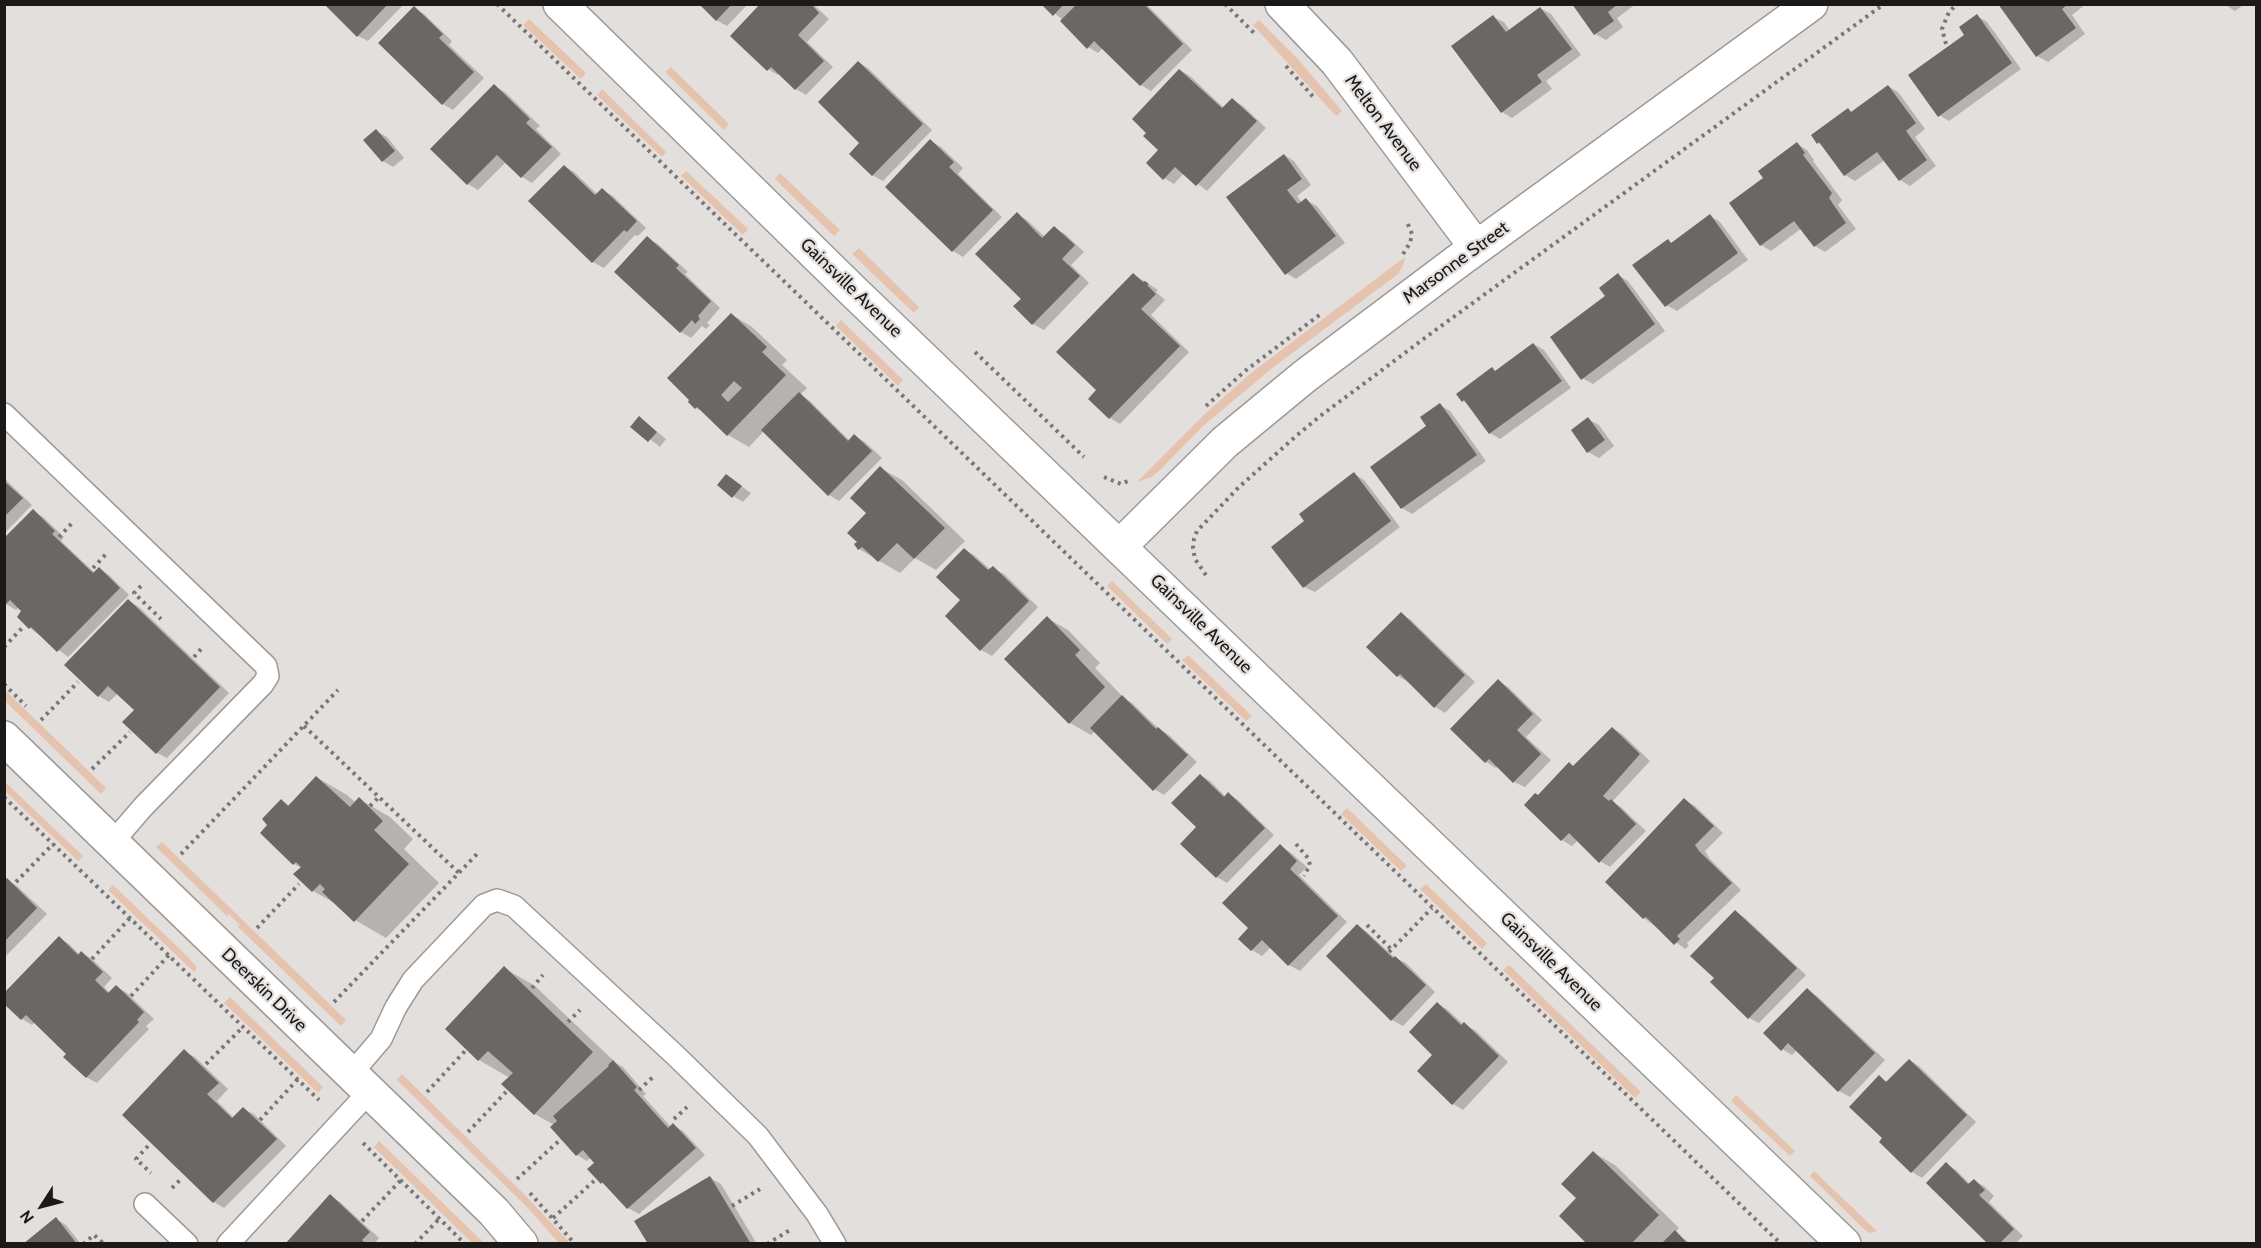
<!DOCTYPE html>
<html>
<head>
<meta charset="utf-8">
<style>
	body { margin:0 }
	#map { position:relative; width:2261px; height:1248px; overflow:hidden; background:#e3dfdd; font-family:Cabin,sans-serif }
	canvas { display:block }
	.frame { position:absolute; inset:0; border:6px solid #1b1a19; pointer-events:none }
	.north { position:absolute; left:12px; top:1176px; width:60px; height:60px; -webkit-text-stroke:4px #e3dfdd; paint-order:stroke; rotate:234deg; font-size:16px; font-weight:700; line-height:24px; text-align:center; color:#1b1a19 }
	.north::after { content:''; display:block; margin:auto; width:21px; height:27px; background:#1b1a19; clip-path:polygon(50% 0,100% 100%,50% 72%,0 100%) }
</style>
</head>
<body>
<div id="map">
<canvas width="2261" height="1248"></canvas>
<div class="frame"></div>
<div class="north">N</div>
</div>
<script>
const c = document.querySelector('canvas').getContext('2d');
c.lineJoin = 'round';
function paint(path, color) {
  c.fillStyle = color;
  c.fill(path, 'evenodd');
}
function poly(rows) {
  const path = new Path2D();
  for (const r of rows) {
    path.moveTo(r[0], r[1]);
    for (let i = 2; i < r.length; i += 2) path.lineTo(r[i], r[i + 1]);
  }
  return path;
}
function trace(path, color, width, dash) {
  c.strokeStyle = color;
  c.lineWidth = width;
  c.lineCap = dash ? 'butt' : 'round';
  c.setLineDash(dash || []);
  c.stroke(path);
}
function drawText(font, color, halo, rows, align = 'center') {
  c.font = font + ' Cabin,sans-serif';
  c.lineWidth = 4.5;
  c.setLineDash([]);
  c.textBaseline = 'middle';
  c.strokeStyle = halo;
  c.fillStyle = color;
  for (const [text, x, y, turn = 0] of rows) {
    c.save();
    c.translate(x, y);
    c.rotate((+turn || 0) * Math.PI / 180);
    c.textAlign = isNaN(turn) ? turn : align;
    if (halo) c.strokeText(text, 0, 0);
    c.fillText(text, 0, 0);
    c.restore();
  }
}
paint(poly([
	[529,19,586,73,581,79,523,25],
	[1259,20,1297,58,1342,111,1336,116,1253,25],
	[671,67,729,124,724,130,665,72],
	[602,89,666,152,662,157,597,95],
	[686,171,748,229,743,235,681,176],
	[780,173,840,230,834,236,775,179],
	[859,248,919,307,914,313,852,254],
	[1405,257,1403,266,1398,274,1271,369,1203,426,1160,470,1152,477,1137,482,1205,414,1251,373],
	[841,320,903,380,898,386,836,326],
	[1112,581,1172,639,1167,644,1107,586],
	[1188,655,1252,716,1246,721,1182,660],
	[5,690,106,788,101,794,5,701],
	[4,781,83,856,78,861,5,791],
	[1347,808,1407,866,1401,871,1341,814],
	[162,842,346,1020,341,1026,238,927,240,925,229,914,227,916,156,847],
	[1426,884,1487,943,1482,949,1420,889],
	[113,885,191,960,197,968,194,972,108,890],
	[1509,965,1641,1092,1635,1098,1503,970],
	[230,997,323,1087,318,1093,224,1003],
	[402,1074,527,1197,570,1243,559,1243,526,1206,397,1080],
	[1736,1095,1795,1151,1790,1156,1731,1101],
	[379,1141,452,1212,484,1243,472,1243,374,1147],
	[1814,1171,1877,1231,1870,1233,1865,1230,1810,1176]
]), '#e5c3ae');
paint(poly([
	[326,4,404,4,368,41,358,36],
	[701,4,748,4,727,26,716,20],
	[763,4,813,4,829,19,807,42,833,67,806,95,796,89,780,73,778,75,768,69],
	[1043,4,1146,4,1192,50,1151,91,1141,85,1103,48,1098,53,1088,47,1063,20],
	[1574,4,1636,4,1617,18,1623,27,1606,40,1595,34],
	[2000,4,2086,4,2072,15,2085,34,2048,62,2037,56],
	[2224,4,2245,4,2235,11],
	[414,8,424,14,452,41,449,45,484,78,453,110,443,104],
	[1540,8,1551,14,1581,55,1546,81,1552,89,1512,118,1502,112,1493,17,1504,22,1510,31],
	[1977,16,1987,22,2021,69,1949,121,1939,115,1966,35],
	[858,62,868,68,932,130,883,181,872,175,862,143],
	[1180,70,1190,76,1224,108,1233,100,1243,106,1266,128,1207,191,1184,173,1174,184,1164,178,1160,150],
	[494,86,505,92,540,126,536,129,561,154,532,183,522,177,506,162,478,190,468,184,433,149],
	[1888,86,1898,92,1925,129,1915,137,1936,166,1910,186,1900,180,1885,160,1855,181,1845,175,1823,146,1818,143,1848,110,1853,113],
	[376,131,387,137,404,158,393,167,383,161],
	[930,141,941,147,963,168,958,174,1002,217,963,257,953,251,887,187],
	[1797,144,1807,150,1814,160,1813,161,1842,200,1838,205,1856,229,1825,252,1815,246,1802,228,1771,251,1761,245,1731,203,1765,178],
	[1284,155,1294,161,1311,185,1297,196,1302,203,1306,200,1317,206,1345,243,1296,279,1286,273],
	[564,166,574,172,598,195,602,190,613,196,646,228,638,236,635,235,604,268,593,262,530,201],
	[1017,214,1027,220,1045,237,1054,228,1065,234,1084,252,1071,265,1089,283,1044,330,1033,324,1023,299],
	[1710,216,1720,222,1748,260,1677,311,1666,305,1668,241,1672,244],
	[647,238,658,244,688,272,685,274,720,308,707,323,710,325,706,329,702,326,691,338,681,332],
	[1133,274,1158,290,1156,292,1165,300,1151,315,1189,352,1120,424,1110,418,1098,390],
	[1618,275,1628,281,1665,331,1593,384,1582,378,1608,296],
	[731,314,752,327,787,360,782,365,807,388,800,395,809,400,850,441,855,436,865,442,882,458,839,501,829,495,764,431,749,447,728,435,706,413,696,408],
	[1534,344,1544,350,1571,388,1500,439,1490,433,1470,405,1463,401,1492,369,1496,372],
	[1440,405,1450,411,1486,461,1412,514,1402,508,1428,426],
	[640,418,666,439,660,447,633,426],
	[1588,419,1599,425,1614,446,1599,458,1588,452],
	[880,468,902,480,965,541,936,570,915,558,900,573,859,549,859,542],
	[1354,474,1364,480,1400,527,1315,592,1304,587,1306,522],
	[727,476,751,493,743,502,733,496],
	[4,478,32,505,4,534],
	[33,511,43,517,64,537,61,541,95,573,99,569,109,575,129,595,68,657,30,628,23,611,19,607,16,610,4,603],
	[964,549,974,555,991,570,993,568,1004,574,1038,607,992,656,981,650,947,616,962,600],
	[129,601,139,607,229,693,167,758,157,753,136,710,118,693,109,702,99,696,66,665],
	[1401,614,1411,620,1475,682,1445,713,1435,707,1408,682,1398,676],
	[1047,618,1068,630,1100,663,1095,668,1124,698,1132,703,1158,728,1169,735,1197,762,1164,795,1154,789,1095,731,1091,735,1070,723],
	[1498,681,1508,687,1542,720,1526,737,1551,760,1525,787,1514,782,1498,766,1496,768,1486,762],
	[1612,728,1622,734,1650,761,1612,802,1621,807,1646,831,1610,867,1600,861,1578,840,1572,846,1562,840,1526,805,1575,767],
	[1200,775,1210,781,1226,797,1228,794,1238,800,1274,835,1227,883,1217,877,1183,844,1198,827],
	[316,777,347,795,356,803,359,799,390,817,413,839,404,849,439,883,386,938,355,920,340,906,313,891,302,868,294,864,262,833,269,825,281,800,290,806],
	[1685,800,1695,806,1723,833,1705,851,1710,859,1741,890,1687,943,1689,946,1685,949,1644,918],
	[1280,846,1290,852,1307,867,1299,875,1347,922,1300,971,1289,965,1271,947,1262,956,1252,950,1240,939,1250,928],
	[7,880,17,886,47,914,4,958,4,882],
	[1735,912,1745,918,1806,975,1759,1023,1749,1018,1716,979],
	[1357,926,1367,932,1395,958,1406,963,1435,992,1403,1026,1392,1020,1328,956],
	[59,938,69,944,80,955,82,953,92,959,112,978,104,987,110,993,117,987,127,993,154,1019,146,1026,149,1029,97,1083,86,1077,69,1054,35,1022,32,1025,22,1019],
	[504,968,535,986,616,1063,623,1067,646,1094,643,1096,671,1127,673,1125,683,1131,705,1155,639,1214,628,1208,609,1187,602,1183,596,1163,591,1157,587,1161,577,1155,554,1125,535,1114,510,1078,479,1060],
	[1807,990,1817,996,1885,1060,1850,1097,1839,1091,1797,1050,1792,1055,1782,1049],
	[1438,1004,1448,1010,1464,1025,1475,1030,1508,1062,1463,1110,1453,1104,1419,1071,1434,1055],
	[184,1051,195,1057,228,1089,217,1101,234,1118,243,1109,254,1114,286,1146,224,1208,214,1202],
	[1909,1060,1919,1066,1976,1122,1922,1178,1912,1172,1884,1138,1879,1077,1888,1082],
	[1594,1153,1615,1165,1679,1228,1675,1232,1691,1244,1589,1244,1578,1198],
	[1946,1164,1956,1170,1970,1184,1974,1181,1984,1186,1994,1196,1989,1202,2023,1236,2015,1244,1990,1244],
	[710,1178,721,1184,757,1244,649,1244],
	[330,1196,340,1202,379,1238,374,1244,286,1244],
	[56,1219,66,1225,81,1244,25,1244]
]), '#0003');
paint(poly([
	[324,4,388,4,357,37],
	[699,4,732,4,716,21],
	[760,4,811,4,819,13,798,35,824,61,795,90,771,67,767,71,730,36],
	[1041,4,1064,4,1053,16],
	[1077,4,1144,4,1183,44,1140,86,1094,41,1087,49,1060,21],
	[1572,4,1618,4,1608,12,1614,21,1594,35],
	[1998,4,2068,4,2062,9,2076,28,2036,57],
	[414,6,443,34,439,38,474,72,442,105,378,43],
	[1540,7,1572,49,1537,75,1542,82,1501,113,1451,46,1493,15,1506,32],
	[1977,14,2012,63,1938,117,1908,75,1964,35,1959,27],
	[858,61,923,124,872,176,849,154,859,143,818,102],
	[1179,69,1222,108,1232,98,1257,121,1196,186,1175,167,1163,180,1146,163,1158,150,1143,136,1146,133,1132,119],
	[494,84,530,119,526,123,552,147,521,178,497,155,467,185,430,149],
	[1888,85,1916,123,1906,131,1927,160,1899,181,1877,152,1844,176,1819,142,1817,144,1811,135,1848,108,1851,112],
	[376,129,395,151,382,162,363,140],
	[930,139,954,162,949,167,993,210,952,252,885,187],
	[1797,142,1805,153,1803,155,1832,193,1829,198,1846,223,1814,247,1794,221,1760,246,1729,203,1763,178,1758,171],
	[1284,154,1302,179,1287,190,1298,204,1306,198,1336,236,1285,275,1226,197],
	[564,165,595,195,602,188,637,221,627,232,624,230,592,263,528,201],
	[1017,212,1042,238,1054,226,1075,245,1062,259,1080,276,1032,325,1013,306,1021,299,975,254],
	[1710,214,1738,253,1665,307,1632,265,1668,239,1671,243],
	[647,236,679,265,676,268,711,301,698,316,700,319,695,324,692,320,680,333,614,272],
	[1133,273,1143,282,1145,281,1149,284,1147,285,1156,294,1141,309,1180,346,1109,419,1088,399,1096,390,1056,352],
	[1618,273,1655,324,1581,380,1550,337,1605,296,1599,288],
	[731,313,767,347,762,352,786,375,727,436,697,407,695,409,688,402,689,400,667,378],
	[734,381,742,388,728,402,721,395],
	[1533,343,1562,381,1489,434,1464,400,1462,402,1456,394,1492,367,1495,371],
	[799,392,848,441,854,434,872,451,828,496,761,430],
	[1440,403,1477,455,1401,509,1370,467,1426,426,1420,417],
	[639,416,657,432,648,442,630,427],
	[1588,417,1605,440,1587,453,1571,430],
	[880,466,945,528,914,559,897,543,878,562,862,547,858,550,854,544,857,542,847,533,866,513,850,498],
	[1354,472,1391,521,1303,588,1271,547,1304,521,1299,514],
	[726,474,742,486,732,498,717,485],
	[4,481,23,498,4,517],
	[33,509,55,531,52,534,93,573,99,567,120,588,57,652,31,627,29,629,17,617,21,611,10,600,4,606,4,538],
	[964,548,988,570,993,566,1029,601,980,651,945,616,960,600,936,577],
	[128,599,220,687,156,754,122,722,134,710,108,686,98,697,64,665],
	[1401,612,1465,675,1434,708,1400,674,1397,677,1366,647],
	[1047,616,1080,650,1075,655,1105,687,1069,724,1004,659],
	[1498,679,1533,714,1517,730,1541,754,1513,783,1489,759,1485,763,1450,729],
	[1122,695,1156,729,1158,727,1188,755,1153,791,1090,728],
	[1612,727,1640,754,1603,796,1609,801,1611,799,1636,824,1599,863,1569,833,1561,841,1524,805,1535,793,1538,795,1569,762,1573,766],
	[1200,774,1224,797,1228,792,1265,828,1216,878,1180,844,1196,827,1171,803],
	[316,776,350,807,359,797,383,821,374,830,409,864,354,922,322,892,325,889,320,884,312,892,293,874,301,867,296,862,293,865,260,833,267,825,262,819,281,799,288,806],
	[1684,798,1714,826,1695,845,1699,851,1732,883,1677,936,1680,939,1674,945,1646,917,1643,919,1605,882],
	[1280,844,1297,861,1290,869,1338,916,1288,966,1262,940,1251,951,1238,939,1248,928,1222,903],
	[7,878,37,908,4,942,4,880],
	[1735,910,1797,968,1748,1019,1710,982,1714,978,1690,956],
	[1357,924,1393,958,1395,956,1426,985,1391,1021,1326,956],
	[59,936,78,955,81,951,103,972,95,980,108,993,116,985,144,1012,137,1020,139,1022,86,1078,63,1057,66,1054,26,1015,21,1020,4,1004,4,993],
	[504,966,593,1052,534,1115,501,1084,513,1073,488,1051,478,1061,445,1029],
	[1807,988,1875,1053,1838,1092,1788,1043,1781,1051,1763,1033],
	[1437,1002,1461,1025,1464,1022,1499,1056,1452,1105,1417,1071,1432,1055,1409,1032],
	[184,1049,219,1083,207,1094,232,1118,243,1107,277,1139,213,1203,122,1115],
	[1909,1059,1967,1115,1911,1173,1879,1142,1882,1138,1849,1107,1879,1075,1886,1082],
	[613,1060,637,1087,634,1090,668,1128,673,1123,696,1148,627,1209,602,1182,601,1184,587,1169,594,1163,583,1150,576,1156,550,1127,557,1121,553,1116,609,1066,608,1065],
	[1593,1151,1659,1215,1631,1244,1587,1244,1559,1216,1576,1198,1561,1184],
	[1946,1162,1968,1184,1974,1179,1985,1190,1979,1195,2014,1229,1999,1244,1988,1244,1926,1183],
	[710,1176,751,1244,648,1244,634,1221],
	[330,1194,370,1232,362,1240,366,1244,285,1244],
	[56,1217,77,1244,23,1244],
	[1675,1230,1688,1244,1661,1244]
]), '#6a6765');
const lane = poly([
	[4,414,266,666,268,676,263,684,143,807,112,843],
	[351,1074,381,1039,396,1007,413,980,484,905,497,900,514,906,675,1055,758,1136,817,1214,835,1244],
	[145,1204,187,1244],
	[228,1244,369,1092]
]);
const street = poly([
	[560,4,852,290,1844,1244],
	[1282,4,1337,62,1476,247],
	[1120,546,1225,442,1305,376,1458,261,1811,4],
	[4,738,494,1212,521,1244]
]);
trace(lane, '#9d9997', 24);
trace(street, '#9d9997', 36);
trace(poly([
	[497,4,1781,1244],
	[1225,4,1256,35],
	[1946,44,1942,29,1949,12,1956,5],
	[1286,66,1315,99],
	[1403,254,1410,243,1412,234,1407,222],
	[975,352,1084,457],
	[1206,406,1245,371,1322,313],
	[1104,477,1121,484,1130,480],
	[59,537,73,522],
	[93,568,107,553],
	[1206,575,1195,559,1193,548,1194,539,1197,531,1239,487,1295,437,1319,417,1437,329,1884,4],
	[141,586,134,593,161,619],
	[4,647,24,626],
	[194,657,203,647],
	[4,684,26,706],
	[41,720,78,682],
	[304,726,459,873],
	[92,769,130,732],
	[4,797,319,1100],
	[370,806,378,798],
	[1296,844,1308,858,1310,865,1304,876],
	[181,854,338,690],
	[16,882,53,844],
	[1367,925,1392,950],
	[257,928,299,884],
	[1389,952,1432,908],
	[92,959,130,918],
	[532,988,543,975],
	[131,996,169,955],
	[334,1002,478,853],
	[568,1022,580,1010],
	[206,1064,243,1027],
	[639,1090,654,1076],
	[427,1092,465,1051],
	[674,1119,687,1107],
	[260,1120,298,1079],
	[468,1132,506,1092],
	[363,1143,465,1244],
	[148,1146,136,1159,151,1173],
	[517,1179,559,1141],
	[172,1188,182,1178],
	[530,1193,575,1244],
	[732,1206,760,1189],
	[553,1218,594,1181],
	[362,1221,401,1180],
	[83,1244,94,1235,104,1244],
	[415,1244,440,1218],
	[767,1244,790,1230]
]), '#797775', 4, [3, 4.5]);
trace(lane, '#fff', 21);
trace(street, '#fff', 33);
drawText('18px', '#1b1a19', '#e3dfdd', [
	["Melton Avenue",1383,123,53],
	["Marsonne Street",1456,263,-36],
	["Gainsville Avenue",851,288,44],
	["Gainsville Avenue",1201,624,44],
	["Gainsville Avenue",1551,962,44],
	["Deerskin Drive",264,990,44]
]);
</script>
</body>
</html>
